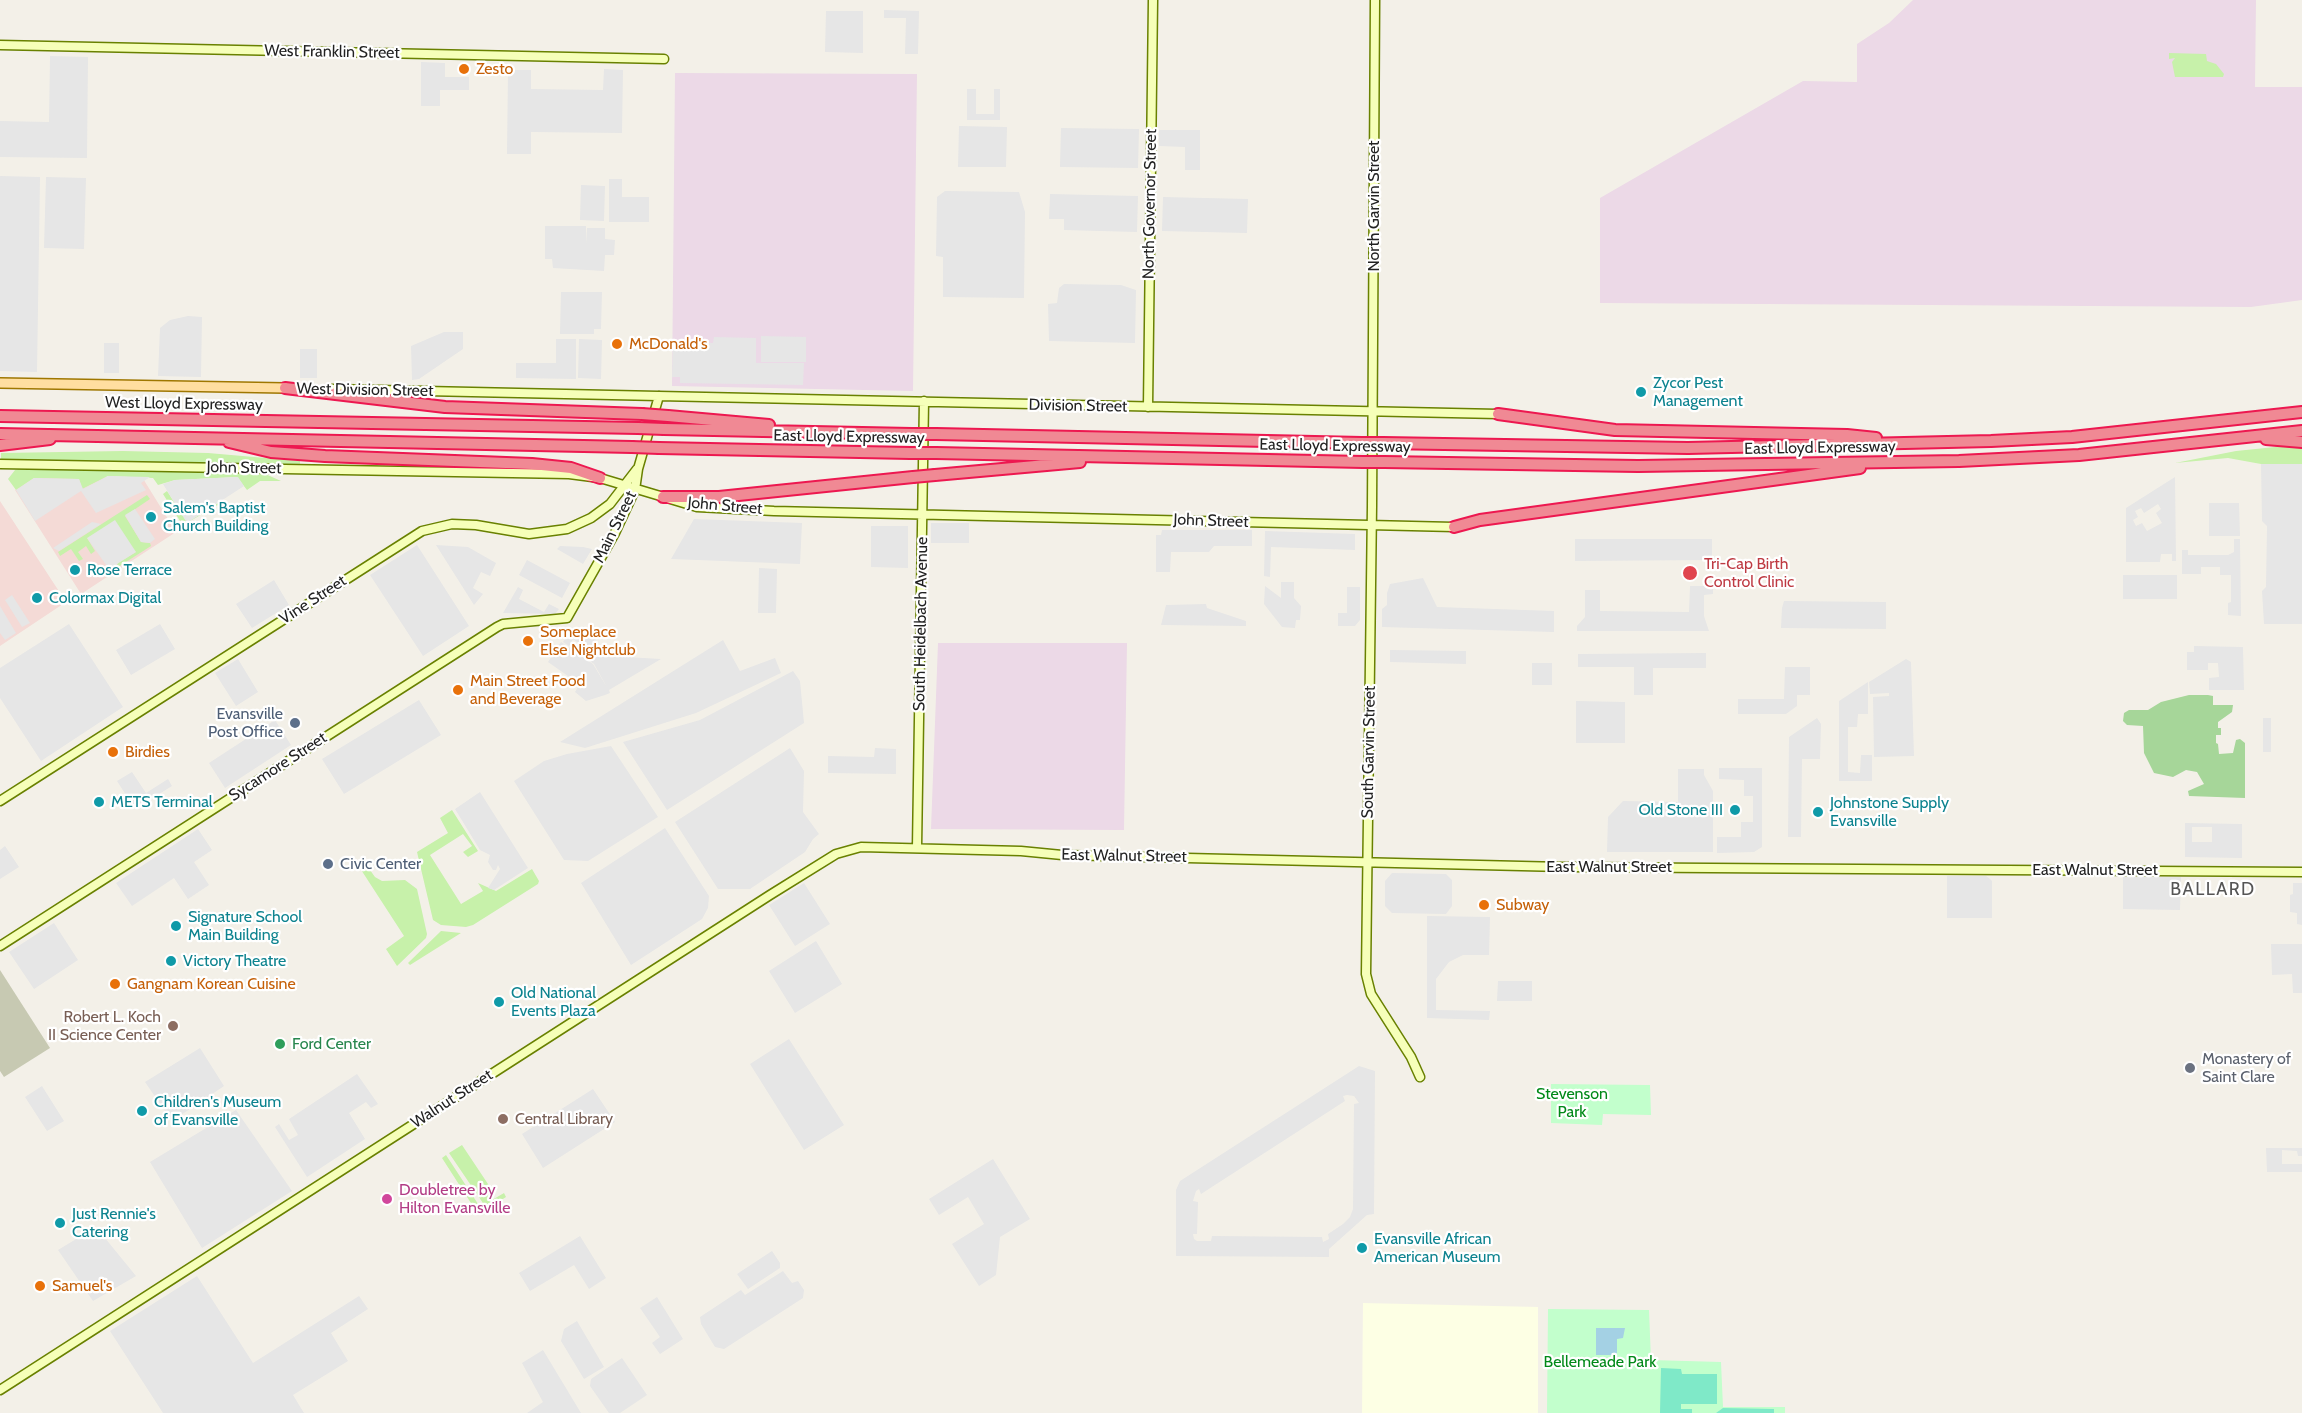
<!DOCTYPE html>
<html>
<head>
<meta charset="utf-8">
<style>
	body { margin:0 }
	canvas { display:block; background:#f3f0e8 }
</style>
</head>
<body>
<canvas width="2302" height="1413"></canvas>
<script>
const c = document.querySelector('canvas').getContext('2d');
c.lineJoin = 'round';
function paint(path, color) {
  c.fillStyle = color;
  c.fill(path, 'evenodd');
}
function poly(rows) {
  const path = new Path2D();
  for (const r of rows) {
    path.moveTo(r[0], r[1]);
    for (let i = 2; i < r.length; i += 2) path.lineTo(r[i], r[i + 1]);
  }
  return path;
}
function trace(path, color, width, dash) {
  c.strokeStyle = color;
  c.lineWidth = width;
  c.lineCap = dash ? 'butt' : 'round';
  c.setLineDash(dash || []);
  c.stroke(path);
}
function drawText(font, color, halo, rows, align = 'center') {
  c.font = font + ' Cabin,sans-serif';
  c.lineWidth = 4.5;
  c.setLineDash([]);
  c.textBaseline = 'middle';
  c.strokeStyle = halo;
  c.fillStyle = color;
  for (const [text, x, y, turn = 0] of rows) {
    c.save();
    c.translate(x, y);
    c.rotate((+turn || 0) * Math.PI / 180);
    c.textAlign = isNaN(turn) ? turn : align;
    if (halo) c.strokeText(text, 0, 0);
    c.fillText(text, 0, 0);
    c.restore();
  }
}
paint(poly([
	[142,477,176,532,81,594,15,490,34,478],
	[0,501,66,602,0,646]
]), '#f4dad6');
paint(poly([
	[1913,0,2256,0,2255,87,2302,87,2302,300,2251,307,1600,303,1600,198,1803,81,1857,82,1857,44,1889,23],
	[675,73,917,74,913,391,672,386],
	[938,643,1127,643,1124,830,931,829]
]), '#ecd9e7');
paint(poly([
	[1363,1303,1538,1307,1538,1413,1362,1413]
]), '#fdffe4');
paint(poly([
	[0,970,50,1048,4,1077,0,1071]
]), '#c7c9b2');
paint(poly([
	[2169,53,2206,54,2207,61,2216,64,2224,74,2223,77,2175,77,2172,62,2175,58,2169,59],
	[2285,446,2302,448,2302,464,2261,464,2228,458,2175,463,2236,451],
	[123,451,208,453,300,461,300,465,1,459,1,453],
	[22,468,263,473,281,481,260,481,247,490,237,477,175,480,158,485,153,478,108,476,82,489,79,479,34,478,16,490,8,479,15,470],
	[167,491,187,522,218,503,218,505,185,524,182,520,180,521,163,494],
	[147,495,150,499,125,516,141,542,150,543,151,546,115,569,118,563,136,552,87,538,95,551,91,554,86,546,78,552,83,559,79,561,71,549,60,556,58,552],
	[452,810,478,851,468,857,463,852,472,846,463,834,430,855,461,904,483,891,478,883,496,891,532,869,539,881,538,884,473,925,466,927,441,925,433,920,417,852,448,833,440,818],
	[362,859,375,877,382,881,405,880,417,889,427,934,426,938,397,966,386,949,404,936,356,862],
	[441,931,461,933,410,965,408,963],
	[462,1145,490,1187,486,1190,492,1200,504,1193,506,1197,487,1209,449,1153],
	[446,1155,482,1210,481,1213,478,1214,442,1158]
]), '#c7f1aa');
paint(poly([
	[2189,695,2208,695,2213,696,2213,705,2233,705,2232,712,2218,722,2218,728,2221,728,2221,735,2216,735,2216,743,2218,744,2219,754,2233,753,2236,740,2240,739,2245,743,2245,798,2189,796,2188,791,2204,784,2197,772,2186,770,2173,777,2154,773,2144,753,2143,726,2127,725,2123,721,2124,713,2129,710,2148,710,2161,702]
]), '#a6d699');
paint(poly([
	[1551,1084,1650,1085,1651,1115,1603,1114,1602,1125,1551,1123],
	[1548,1309,1649,1310,1651,1360,1721,1362,1723,1407,1785,1407,1785,1413,1547,1413]
]), '#c2ffcc');
paint(poly([
	[1661,1368,1681,1369,1682,1374,1717,1374,1717,1404,1681,1404,1681,1409,1692,1409,1692,1413,1660,1413],
	[1723,1408,1774,1409,1774,1413,1716,1413]
]), '#7fe9c8');
paint(poly([
	[884,10,919,11,918,54,905,54,906,18,884,18],
	[826,11,863,11,863,53,825,52],
	[50,56,88,57,87,158,0,157,0,121,49,122],
	[421,62,445,63,445,77,469,77,469,90,440,90,440,106,421,106],
	[604,69,623,70,622,133,531,132,531,154,507,154,508,70,531,70,531,89,603,90],
	[967,89,976,89,976,114,994,114,994,89,1000,89,1000,120,967,120],
	[959,126,1007,127,1006,167,958,167],
	[1061,128,1139,129,1138,168,1060,167],
	[1159,130,1200,130,1200,170,1185,170,1185,147,1159,146],
	[0,176,40,177,37,372,0,371],
	[46,177,86,178,84,249,44,248],
	[609,179,622,179,622,197,649,197,649,222,609,222],
	[581,185,605,186,604,221,580,220],
	[945,191,1019,192,1025,212,1024,298,943,297,943,257,936,256,937,197],
	[1050,194,1138,196,1137,232,1064,230,1064,219,1049,219],
	[1163,197,1248,199,1247,233,1162,231],
	[545,226,586,226,586,244,587,228,605,228,605,239,615,240,614,255,605,255,604,271,553,268,552,259,545,259],
	[1064,284,1121,285,1136,290,1135,343,1049,341,1048,304,1057,303,1059,288],
	[561,292,602,292,601,329,594,329,594,334,560,334],
	[188,316,202,317,201,377,158,376,160,328,170,320],
	[444,332,463,332,463,349,419,379,412,380,411,346],
	[761,336,806,337,806,362,761,362],
	[714,337,756,338,756,363,804,363,803,385,680,383,680,377,672,377,673,342,713,343],
	[556,339,576,339,576,379,516,378,516,363,556,363],
	[579,339,602,340,601,379,578,378],
	[104,343,119,343,119,373,104,373],
	[300,349,317,349,317,378,300,378],
	[2261,464,2302,464,2302,624,2264,624,2262,591,2266,587,2267,526,2262,521],
	[108,476,150,477,141,483,146,490,96,513,81,491,35,521,16,490,34,478,79,479,83,489],
	[238,477,244,486,187,523,163,484,175,480],
	[2175,477,2176,561,2172,561,2172,554,2161,554,2160,562,2126,562,2126,508],
	[2158,504,2161,509,2156,513,2162,523,2147,531,2142,523,2136,526,2133,520,2138,517,2135,511,2141,508,2144,513],
	[2209,503,2239,503,2240,536,2209,536],
	[135,509,155,539,150,543,141,542,125,515],
	[694,519,802,523,800,564,671,559],
	[115,520,136,552,109,569,87,538],
	[92,522,101,524,59,551,53,548],
	[931,523,969,523,969,543,931,543],
	[871,526,908,526,908,568,871,567],
	[1162,530,1252,530,1252,546,1214,546,1209,552,1171,552,1170,572,1156,572,1156,535,1161,535],
	[1265,531,1355,534,1355,550,1271,547,1270,577,1264,576],
	[1575,539,1712,539,1712,560,1575,561],
	[2234,539,2240,539,2241,616,2228,615,2228,603,2231,602,2231,575,2220,575,2220,567,2201,567,2201,574,2182,574,2182,550,2188,550,2188,555,2228,555,2234,552],
	[417,545,469,626,423,656,370,575],
	[436,545,468,547,496,563,490,576,481,572,473,588,483,594,474,605],
	[560,546,583,547,592,549,583,564,557,549],
	[527,560,570,583,562,598,519,575],
	[759,568,777,569,776,613,758,613],
	[2123,575,2177,575,2177,599,2123,599],
	[1423,578,1437,607,1554,611,1554,632,1382,627,1382,609,1387,605,1387,593,1390,584],
	[274,580,289,605,252,628,236,604],
	[1281,582,1294,582,1294,598,1301,606,1300,620,1296,620,1295,628,1282,627,1264,604,1265,586,1281,598],
	[1690,586,1713,586,1713,594,1704,595,1704,616,1709,631,1577,631,1577,626,1585,617,1585,590,1600,590,1600,611,1689,612],
	[518,587,523,590,519,599,544,612,549,604,559,609,555,614,503,613],
	[1347,587,1360,587,1360,620,1355,626,1338,626,1338,613,1347,613],
	[12,595,30,623,22,627,5,600],
	[1784,601,1886,602,1886,629,1781,628,1782,608],
	[1206,604,1207,608,1246,621,1246,626,1161,625,1166,605],
	[0,606,16,633,5,640,0,633],
	[69,624,123,707,41,761,0,698,0,668],
	[160,624,175,649,131,675,116,650],
	[580,628,597,629,596,644,609,652,609,656,661,659,609,690,610,693,605,695,586,701,575,692,578,687,578,683,548,662,561,642,593,664,608,689,594,664,583,656,588,650,573,639,569,646,563,642,570,631,579,632],
	[723,640,740,671,775,658,781,673,696,713,585,748,560,742],
	[2194,646,2243,647,2244,690,2209,690,2209,678,2219,677,2218,663,2208,663,2208,670,2187,670,2187,652,2194,652],
	[1390,650,1466,651,1466,664,1390,662],
	[1706,653,1706,668,1653,668,1653,695,1634,695,1634,667,1578,667,1578,654],
	[238,659,258,692,236,706,215,673],
	[1906,659,1911,662,1914,756,1874,757,1873,697,1889,696,1889,693,1870,694,1869,682],
	[1532,663,1552,663,1552,685,1532,685],
	[1785,667,1810,667,1810,695,1797,695,1797,706,1786,714,1738,714,1738,699,1784,699],
	[793,671,800,681,804,723,667,810,623,742,700,720],
	[1868,682,1868,714,1858,714,1857,727,1848,727,1848,772,1860,773,1861,755,1872,755,1872,781,1839,781,1839,701],
	[419,700,441,735,344,794,322,759],
	[1576,701,1625,702,1625,743,1576,743],
	[1817,718,1821,724,1820,759,1802,759,1801,837,1788,837,1789,737],
	[2263,718,2271,718,2271,752,2263,752],
	[275,720,291,745,225,788,209,763],
	[611,746,658,817,588,861,564,860,514,781,544,761,567,754],
	[790,748,804,771,803,812,819,834,813,839,805,852,750,889,718,889,675,822],
	[875,748,896,749,896,774,828,773,828,756,874,757],
	[1719,768,1762,768,1762,847,1754,852,1717,853,1717,837,1741,837,1741,822,1753,822,1753,796,1744,796,1744,780,1719,779],
	[1678,769,1704,769,1704,775,1713,791,1713,852,1607,852,1608,817,1623,801,1678,802],
	[132,772,146,793,168,779,172,786,135,809,117,781],
	[480,792,528,868,494,890,488,888,500,869,498,865,496,870,493,870,488,862,490,855,480,850,455,809],
	[2185,823,2242,824,2242,858,2185,857],
	[2192,827,2212,827,2212,842,2192,842],
	[665,828,709,896,708,908,702,919,631,965,581,883],
	[198,829,212,850,194,862,209,885,188,899,174,878,132,906,116,883],
	[5,846,19,867,0,879,0,850],
	[1392,873,1446,874,1452,880,1452,906,1446,914,1392,913,1385,906,1385,881],
	[1947,876,1986,876,1990,879,1992,881,1992,918,1947,918],
	[2123,877,2181,877,2180,910,2123,909],
	[804,883,830,924,795,946,769,905],
	[2293,883,2302,883,2302,925,2297,924,2297,913,2290,912,2290,895,2293,894],
	[1427,916,1490,917,1489,955,1463,955,1449,962,1436,979,1436,1010,1490,1011,1489,1020,1427,1018],
	[54,923,78,960,34,989,9,952],
	[816,941,842,984,795,1013,769,971],
	[2271,944,2302,944,2302,993,2293,993,2292,974,2272,975],
	[1498,981,1532,981,1532,1001,1497,1001],
	[789,1039,844,1125,804,1150,750,1064],
	[200,1048,224,1086,172,1121,145,1082],
	[1359,1066,1375,1071,1374,1214,1367,1215,1329,1249,1329,1257,1176,1256,1176,1190,1180,1181],
	[1347,1095,1354,1096,1359,1103,1354,1104,1353,1209,1350,1217,1343,1224,1328,1234,1329,1239,1323,1242,1322,1237,1212,1236,1211,1241,1197,1241,1194,1239,1193,1234,1197,1234,1198,1202,1193,1201,1196,1191,1199,1189,1201,1194,1345,1101,1343,1096],
	[357,1074,378,1104,371,1108,366,1102,349,1113,365,1139,307,1177,275,1127,279,1124,289,1140,298,1135,289,1119],
	[42,1086,64,1121,47,1131,25,1097],
	[593,1089,615,1122,543,1168,522,1134],
	[236,1110,292,1191,202,1248,150,1162],
	[2266,1148,2302,1148,2302,1156,2298,1156,2297,1151,2282,1150,2282,1164,2302,1164,2302,1172,2267,1172],
	[993,1159,1030,1219,1000,1237,996,1275,979,1286,952,1244,984,1224,968,1197,939,1215,929,1199],
	[96,1227,136,1276,93,1301,58,1250],
	[580,1236,606,1278,589,1289,574,1265,530,1291,519,1273],
	[772,1251,780,1263,780,1268,748,1289,737,1274],
	[783,1271,792,1283,798,1281,804,1290,803,1298,724,1349,715,1347,701,1324,700,1317,741,1290,745,1295],
	[197,1276,253,1363,359,1296,368,1309,331,1333,348,1361,293,1395,304,1413,163,1413,110,1331],
	[657,1297,683,1339,660,1354,652,1343,660,1337,640,1308],
	[577,1321,604,1367,584,1379,561,1341,564,1329],
	[543,1350,581,1413,527,1413,543,1402,522,1363],
	[622,1358,647,1395,620,1413,609,1413,590,1386,591,1379]
]), '#e6e6e6');
paint(poly([
	[1596,1328,1625,1328,1623,1338,1617,1339,1617,1355,1596,1355]
]), '#a4d1e4');
const secondary = poly([
	[1375,0,1372,506,1366,974,1371,994,1411,1057,1420,1077],
	[0,45,664,59],
	[332,389,1498,414],
	[1148,407,1153,0],
	[0,464,569,474,600,478,697,507,774,511,1454,527],
	[0,801,422,531,452,524,476,525,529,534,567,529,591,518,610,504,637,469],
	[917,847,924,401],
	[0,946,497,627,503,624,567,618,615,533,635,490,638,469,659,396],
	[0,1390,770,895,836,854,861,847,1021,851,1062,855,1563,867,2302,872]
]);
const primary = poly([
	[0,383,285,388]
]);
const highway = poly([
	[285,388,445,407,642,414],
	[1498,414,1615,430,1847,435,1876,438],
	[0,416,638,428],
	[668,416,769,425],
	[664,429,912,434],
	[0,434,632,447],
	[936,434,1362,443],
	[2266,439,2302,442],
	[229,442,271,452,325,456,532,464,571,468,600,478],
	[1383,443,1688,448,1991,441,2072,437,2302,412],
	[0,445,50,439],
	[659,448,910,453],
	[936,453,1363,462],
	[1384,462,1638,466,1959,461,2079,455,2302,431],
	[935,475,1080,462],
	[663,497,719,497,913,477],
	[1454,527,1480,520,1860,468]
]);
trace(secondary, '#698100', 11);
trace(primary, '#9f7700', 12);
trace(highway, '#ed1850', 14);
trace(secondary, '#f6ffb9', 8);
trace(primary, '#ffdea0', 9);
trace(highway, '#f08994', 10);
const highwayBridge = poly([
	[642,414,668,416],
	[638,428,664,429],
	[912,434,936,434],
	[1362,443,1383,443],
	[632,447,659,448],
	[910,453,936,453],
	[1363,462,1384,462],
	[913,477,935,475]
]);
trace(highwayBridge, '#ed1850', 14, []);
trace(highwayBridge, '#f08994', 10);
for (const [x, y, r, color] of [
	[464,69,6,"#e8710a"],
	[617,344,6,"#e8710a"],
	[1641,392,6,"#0f9aa8"],
	[151,517,6,"#0f9aa8"],
	[75,570,6,"#0f9aa8"],
	[1690,573,8,"#e0444e"],
	[37,598,6,"#0f9aa8"],
	[528,641,6,"#e8710a"],
	[458,690,6,"#e8710a"],
	[295,723,6,"#5c6f8a"],
	[113,752,6,"#e8710a"],
	[99,802,6,"#0f9aa8"],
	[1735,810,6,"#0f9aa8"],
	[1818,812,6,"#0f9aa8"],
	[328,864,6,"#5c6f8a"],
	[1484,905,6,"#e8710a"],
	[176,926,6,"#0f9aa8"],
	[171,961,6,"#0f9aa8"],
	[115,984,6,"#e8710a"],
	[499,1002,6,"#0f9aa8"],
	[173,1026,6,"#8d6e63"],
	[280,1044,6,"#2e9e5b"],
	[2190,1068,6,"#6b7280"],
	[142,1111,6,"#0f9aa8"],
	[503,1119,6,"#8d6e63"],
	[387,1199,6,"#d1479c"],
	[60,1223,6,"#0f9aa8"],
	[1362,1248,6,"#0f9aa8"],
	[40,1286,6,"#e8710a"]
]) {
  const dot = new Path2D();
  dot.arc(x, y, r, 0, 2 * Math.PI);
  c.fillStyle = color;
  c.fill(dot);
  trace(dot, '#fff', 2);
}
drawText('16px', '#222', '#fff', [
	["West Franklin Street",332,52,1],
	["North Governor Street",1150,204,-89],
	["North Garvin Street",1374,206,-90],
	["West Division Street",365,390,1],
	["West Lloyd Expressway",184,404,1],
	["Division Street",1078,406,1],
	["East Lloyd Expressway",849,437,1],
	["East Lloyd Expressway",1335,446,1],
	["East Lloyd Expressway",1820,448,-1],
	["John Street",244,468,1],
	["John Street",725,506,5],
	["John Street",1211,521,2],
	["Main Street",615,527,-64],
	["Vine Street",313,600,-33],
	["South Heidelbach Avenue",921,624,-89],
	["South Garvin Street",1369,752,-89],
	["Sycamore Street",278,767,-33],
	["East Walnut Street",1124,856,1],
	["East Walnut Street",1609,867],
	["East Walnut Street",2095,870],
	["Walnut Street",452,1099,-33]
]);
drawText('16px', '#c56008', '#fff', [
	["Zesto",476,69],
	["McDonald's",629,344],
	["Someplace",540,632],
	["Else Nightclub",540,650],
	["Main Street Food",470,681],
	["and Beverage",470,699],
	["Birdies",125,752],
	["Subway",1496,905],
	["Gangnam Korean Cuisine",127,984],
	["Samuel's",52,1286]
], 'left');
drawText('16px', '#0d838f', '#fff', [
	["Zycor Pest",1653,383],
	["Management",1653,401],
	["Salem's Baptist",163,508],
	["Church Building",163,526],
	["Rose Terrace",87,570],
	["Colormax Digital",49,598],
	["METS Terminal",111,802],
	["Johnstone Supply",1830,803],
	["Evansville",1830,821],
	["Old Stone III",1723,810,"right"],
	["Signature School",188,917],
	["Main Building",188,935],
	["Victory Theatre",183,961],
	["Old National",511,993],
	["Events Plaza",511,1011],
	["Children's Museum",154,1102],
	["of Evansville",154,1120],
	["Just Rennie's",72,1214],
	["Catering",72,1232],
	["Evansville African",1374,1239],
	["American Museum",1374,1257]
], 'left');
drawText('16px', '#be3a42', '#fff', [
	["Tri-Cap Birth",1704,564],
	["Control Clinic",1704,582]
], 'left');
drawText('16px', '#4e5e75', '#fff', [
	["Evansville",283,714],
	["Post Office",283,732],
	["Civic Center",340,864,"left"]
], 'right');
drawText('16px', '#785e54', '#fff', [
	["Robert L. Koch",161,1017],
	["II Science Center",161,1035],
	["Central Library",515,1119,"left"]
], 'right');
drawText('16px', '#27864d', '#fff', [
	["Ford Center",292,1044]
], 'left');
drawText('16px', '#5b616d', '#fff', [
	["Monastery of",2202,1059],
	["Saint Clare",2202,1077]
], 'left');
drawText('16px', '#018918', '#fff', [
	["Stevenson",1572,1094],
	["Park",1572,1112],
	["Bellemeade Park",1600,1362]
]);
drawText('16px', '#b23c85', '#fff', [
	["Doubletree by",399,1190],
	["Hilton Evansville",399,1208]
], 'left');
c.letterSpacing = '1.5px';
drawText('18px', '#555', '#fff', [
	["BALLARD",2213,890]
]);
c.letterSpacing = '0px';
</script>
</body>
</html>
